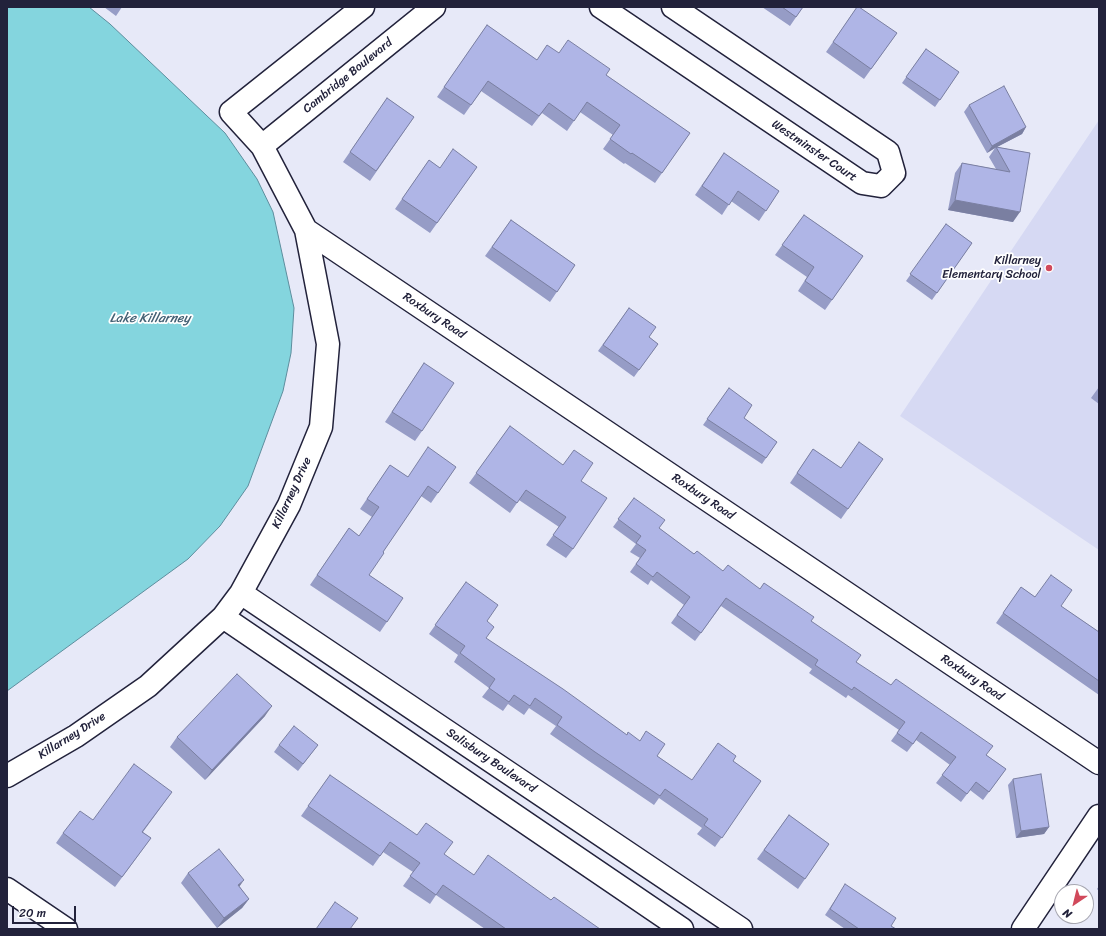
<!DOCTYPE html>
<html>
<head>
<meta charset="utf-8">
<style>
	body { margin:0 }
	#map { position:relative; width:1106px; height:936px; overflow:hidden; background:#e7e9f8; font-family:Sriracha,sans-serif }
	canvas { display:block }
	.frame { position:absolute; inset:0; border:8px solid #22223b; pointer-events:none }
	.north { position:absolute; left:1054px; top:884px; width:40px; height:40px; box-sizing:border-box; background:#fff; border:1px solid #a7a7b1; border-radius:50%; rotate:215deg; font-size:11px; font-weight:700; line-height:16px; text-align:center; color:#22223b }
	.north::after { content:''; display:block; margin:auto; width:14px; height:18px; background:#d1495b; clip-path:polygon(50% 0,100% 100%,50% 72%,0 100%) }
	.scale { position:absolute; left:12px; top:906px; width:64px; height:18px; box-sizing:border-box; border:2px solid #22223b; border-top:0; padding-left:5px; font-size:12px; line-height:14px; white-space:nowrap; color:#22223b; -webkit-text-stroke:3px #fff; paint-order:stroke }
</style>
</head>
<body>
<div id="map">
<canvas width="1106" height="936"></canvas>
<div class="frame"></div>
<div class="north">N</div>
<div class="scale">20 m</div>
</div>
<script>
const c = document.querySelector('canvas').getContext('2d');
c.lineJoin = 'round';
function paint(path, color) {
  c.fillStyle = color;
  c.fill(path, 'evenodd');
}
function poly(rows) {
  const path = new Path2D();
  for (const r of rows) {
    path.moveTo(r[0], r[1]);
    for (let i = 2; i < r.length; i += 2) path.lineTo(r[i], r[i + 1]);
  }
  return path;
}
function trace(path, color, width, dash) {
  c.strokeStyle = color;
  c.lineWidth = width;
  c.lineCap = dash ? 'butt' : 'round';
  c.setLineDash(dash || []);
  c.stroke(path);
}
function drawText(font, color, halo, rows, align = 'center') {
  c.font = font + ' Sriracha,sans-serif';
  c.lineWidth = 3.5;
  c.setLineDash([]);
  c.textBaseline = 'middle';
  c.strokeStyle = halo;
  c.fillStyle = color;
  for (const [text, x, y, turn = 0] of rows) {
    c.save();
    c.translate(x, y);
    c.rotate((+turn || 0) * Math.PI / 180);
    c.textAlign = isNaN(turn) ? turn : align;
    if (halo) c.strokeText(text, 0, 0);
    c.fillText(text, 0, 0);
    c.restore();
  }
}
paint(poly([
	[1099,120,1099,550,900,416]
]), '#d6d9f3');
const water = poly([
	[7,7,89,7,110,24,225,133,257,179,273,212,294,308,291,353,283,391,248,486,220,526,188,559,7,691,7,7]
]);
paint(water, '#84d5de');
trace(water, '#5d8d9d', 1);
const minor = poly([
	[601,7,862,183,881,186,894,173,888,152,673,7],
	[262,146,434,7],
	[306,230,1099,763],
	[241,593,741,929],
	[223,617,682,929],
	[7,776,76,736,148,686,223,617,241,593,289,505,321,427,328,344,306,230,262,146,231,112,363,7],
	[7,889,66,929],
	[1023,929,1099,816]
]);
trace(minor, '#22223b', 25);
trace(minor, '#fff', 22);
paint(poly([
	[104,7,122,7,116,16],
	[762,7,803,7,790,26],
	[857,7,897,33,864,79,826,52],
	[487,25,537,60,559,53,606,75,690,133,655,183,625,163,624,164,603,149,613,135,580,112,567,131,542,113,532,126,481,91,464,115,437,97],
	[926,49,959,72,935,107,902,83],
	[387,98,414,117,370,181,343,162],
	[969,105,1026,127,1022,134,997,147,1030,153,1013,222,948,210,955,173,962,163,996,169,989,157,995,148,987,153,964,112],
	[724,153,779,191,759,221,731,201,722,215,695,195],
	[429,160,440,168,477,167,430,233,395,209],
	[804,215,863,256,825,310,798,291,807,277,775,255],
	[511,220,575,265,550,302,485,256],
	[946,224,972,243,932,300,906,281],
	[629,308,649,337,658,344,634,377,598,351],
	[424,363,422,431,415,441,385,422],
	[1099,387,1099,404,1091,398],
	[729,388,744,418,777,442,762,464,703,425],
	[510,426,581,481,573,549,566,558,546,545,559,527,519,500,510,513,469,483],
	[813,449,841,468,883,459,841,519,790,483],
	[390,465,408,477,456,467,431,503,421,496,383,552,369,575,403,598,380,632,310,585,349,528,359,536,372,517,360,509],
	[634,498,659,528,694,554,723,571,760,589,811,621,856,662,1006,769,983,800,970,790,961,802,936,783,950,765,916,740,907,752,891,741,899,730,848,695,846,698,809,673,812,669,721,606,695,641,671,623,684,605,651,580,648,585,630,572,640,558,630,552,636,544,613,527],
	[466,582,487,621,486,638,692,780,733,761,761,781,715,847,697,834,702,828,659,798,654,805,589,761,550,734,556,726,529,708,524,715,508,704,503,711,482,697,489,688,454,662,458,655,429,634],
	[1021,587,1035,597,1061,606,1099,632,1099,695,996,623],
	[265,716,205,780,170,747,177,737],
	[279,745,318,745,298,771,274,752],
	[330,775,474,875,551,900,600,929,485,929,436,895,430,904,403,886,413,872,383,852,373,866,301,816],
	[1013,779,1049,827,1044,834,1016,838,1008,785],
	[172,792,143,832,151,838,115,887,56,843,63,833,93,820],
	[789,815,829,844,798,889,757,859],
	[188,873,240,887,249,899,242,908,217,928,181,883],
	[1099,886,1099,891,1097,889],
	[841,891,891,926,896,929,845,929,825,915]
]), '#969cc6');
paint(poly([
	[1026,127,1022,134,997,147,996,147,995,148,987,153,992,146],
	[955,200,1020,212,1013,222,948,210],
	[272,706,265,716,205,780,212,770],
	[1049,827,1044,834,1016,838,1021,831],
	[244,880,237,890,238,885],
	[249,899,242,908,217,928,224,918]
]), '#7a7fa1');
const building = poly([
	[782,7,803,7,796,17,782,7],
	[857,7,859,7,897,33,871,69,833,42,857,7],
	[487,25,537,60,547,45,559,53,568,40,610,69,606,75,690,133,662,173,632,153,631,154,610,139,620,125,587,102,574,121,549,103,539,116,488,81,471,105,444,87,487,25],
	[926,49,959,72,940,100,906,77,926,49],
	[1004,86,1026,127,992,146,969,105,1004,86],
	[387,98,414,117,376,171,350,152,387,98],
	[996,147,1030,153,1020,212,955,200,962,163,1010,172,996,147],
	[453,149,477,167,437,223,402,199,429,160,440,168,453,149],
	[724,153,779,191,766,211,738,191,729,205,702,186,724,153],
	[804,215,863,256,832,300,805,281,814,267,782,245,804,215],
	[511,220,575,265,557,292,492,247,511,220],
	[946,224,972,243,937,293,910,274,946,224],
	[629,308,656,327,649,337,658,344,639,370,603,345,629,308],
	[424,363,454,383,422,431,392,412,424,363],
	[729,388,752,405,744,418,777,442,766,458,707,419,729,388],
	[510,426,563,465,574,450,593,463,581,481,607,498,573,549,553,535,566,517,526,490,517,503,476,473,510,426],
	[859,442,883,459,848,509,797,473,813,449,841,468,859,442],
	[428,447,456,467,438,493,428,486,383,552,384,553,369,575,403,598,387,622,317,575,349,528,359,536,379,507,367,499,390,465,408,477,428,447],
	[634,498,665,520,659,528,694,554,697,551,723,571,728,565,760,589,764,583,814,617,811,621,861,655,856,662,891,685,896,679,993,746,986,755,1006,769,989,792,976,782,967,794,942,775,956,757,921,732,913,744,897,733,905,722,854,687,852,690,815,665,818,660,726,598,701,633,677,615,690,597,657,572,653,577,636,564,646,550,636,543,641,536,618,519,634,498],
	[1051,575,1072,590,1061,606,1099,632,1099,681,1003,613,1021,587,1035,597,1051,575],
	[466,582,498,605,487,621,494,627,486,638,563,689,627,735,628,732,640,741,646,731,665,744,657,756,692,780,718,743,736,756,733,761,761,781,722,838,704,825,708,819,665,789,660,796,595,752,557,725,562,717,535,698,530,706,514,695,509,702,489,688,495,679,460,653,465,646,435,625,466,582],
	[237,674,272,706,212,770,177,737,237,674],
	[294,726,318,745,303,764,279,745,294,726],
	[134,764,172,792,142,832,151,838,122,877,63,833,80,811,93,820,134,764],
	[1041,774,1049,827,1021,831,1013,779,1041,774],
	[330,775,417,835,426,823,453,842,444,854,474,875,488,855,551,900,554,897,600,929,506,929,443,885,436,895,410,876,420,863,390,842,380,856,308,806,330,775],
	[789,815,829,844,805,879,764,850,789,815],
	[219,849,244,880,238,885,249,899,224,918,188,873,219,849],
	[845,884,896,918,891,926,896,929,859,929,830,909,845,884],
	[335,902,358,918,350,929,316,929,335,902]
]);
paint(building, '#afb5e6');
trace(building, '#7a7fa1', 1);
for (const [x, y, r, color] of [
	[1049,268,4,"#d1495b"]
]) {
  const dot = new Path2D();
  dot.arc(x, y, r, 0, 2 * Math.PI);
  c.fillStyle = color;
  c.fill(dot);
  trace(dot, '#fff', 1.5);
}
drawText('12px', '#22223b', '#fff', [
	["Cambridge Boulevard",348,76,-39],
	["Westminster Court",814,151,34],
	["Roxbury Road",434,316,34],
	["Killarney Drive",292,493,-65],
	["Roxbury Road",703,497,34],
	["Roxbury Road",972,678,34],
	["Killarney Drive",72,736,-32],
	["Salisbury Boulevard",491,761,34]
]);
drawText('12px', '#22223b', '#fff', [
	["Killarney",1041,261],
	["Elementary School",1041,275]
], 'right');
drawText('italic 13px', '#446174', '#fff', [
	["Lake Killarney",150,319]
]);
</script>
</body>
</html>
